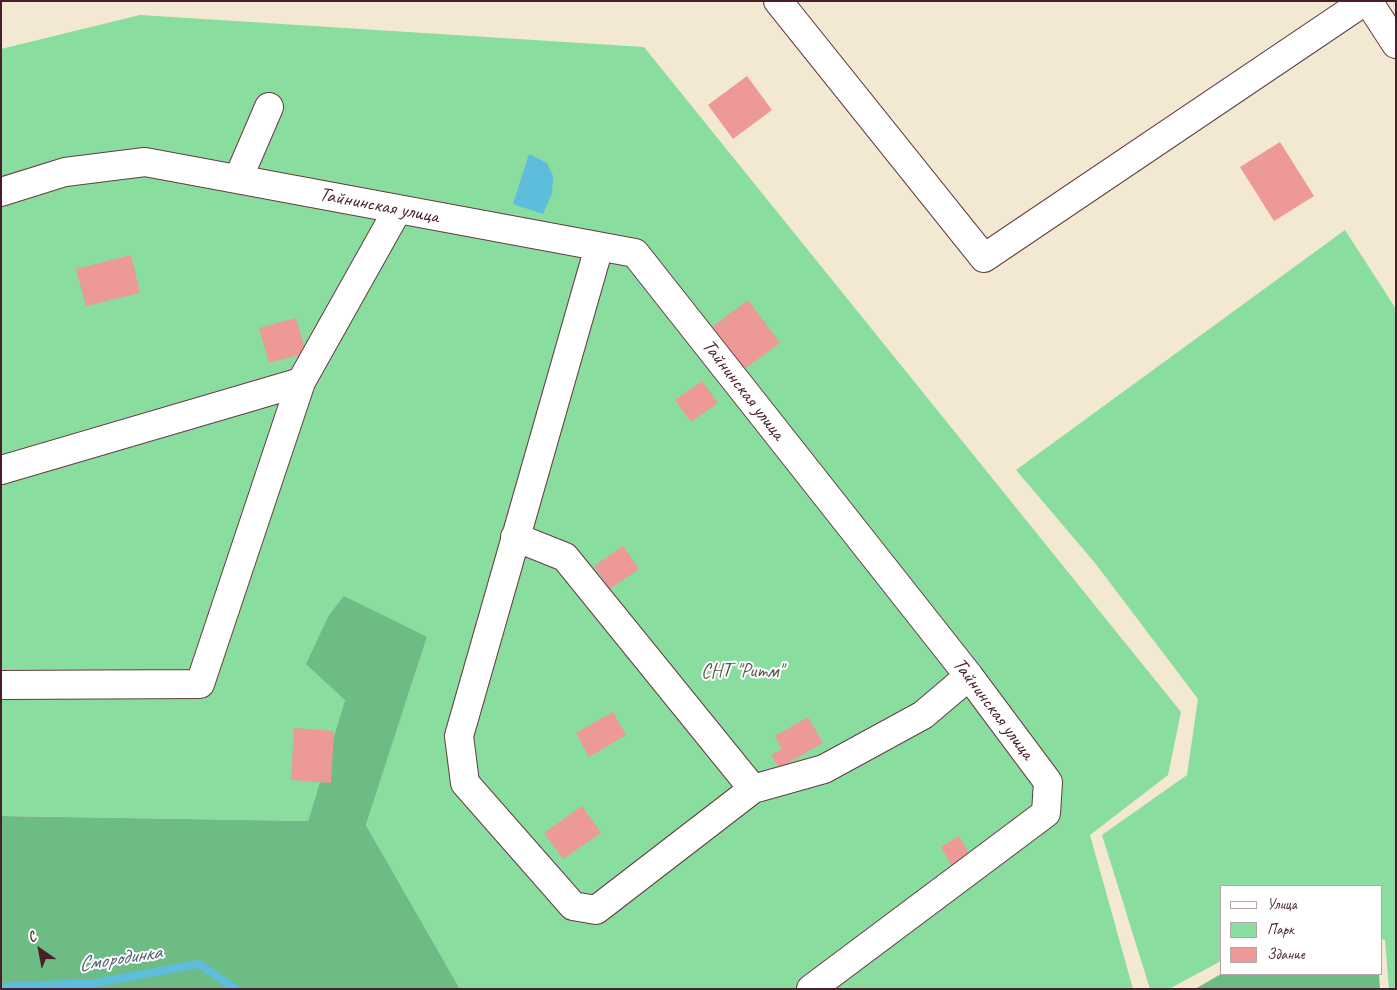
<!DOCTYPE html>
<html>
<head>
<meta charset="utf-8">
<style>
	body { margin:0 }
	#map { position:relative; width:1397px; height:990px; overflow:hidden; background:#f3e8d1; font-family:Caveat,sans-serif }
	canvas { display:block }
	.frame { position:absolute; inset:0; border:2px solid #4a1f2b; pointer-events:none }
	.legend { position:absolute; left:1220px; top:885px; width:162px; height:90px; box-sizing:border-box; background:#fff; border:1px solid #b7a5aa; margin:0; padding:6px 9px; list-style:none; font-size:15px; color:#4a1f2b }
	.legend li { display:flex; align-items:center; gap:10px; height:25px }
	.legend b { width:25px; border:1px solid #b7a5aa }
	.north { position:absolute; left:15px; top:925px; width:50px; height:50px; -webkit-text-stroke:4px #fff; paint-order:stroke; rotate:327deg; font-size:14px; font-weight:700; line-height:20px; text-align:center; color:#4a1f2b }
	.north::after { content:''; display:block; margin:auto; width:18px; height:22px; background:#4a1f2b; clip-path:polygon(50% 0,100% 100%,50% 72%,0 100%) }
</style>
</head>
<body>
<div id="map">
<canvas width="1397" height="990"></canvas>
<div class="frame"></div>
<ul class="legend">
<li><b style="height:6px;background:#fff"></b>Улица</li>
<li><b style="height:14px;background:#89dd9e"></b>Парк</li>
<li><b style="height:14px;background:#ec9997"></b>Здание</li>
</ul>
<div class="north">С</div>
</div>
<script>
const c = document.querySelector('canvas').getContext('2d');
c.lineJoin = 'round';
function paint(path, color) {
  c.fillStyle = color;
  c.fill(path, 'evenodd');
}
function poly(rows) {
  const path = new Path2D();
  for (const r of rows) {
    path.moveTo(r[0], r[1]);
    for (let i = 2; i < r.length; i += 2) path.lineTo(r[i], r[i + 1]);
  }
  return path;
}
function trace(path, color, width, dash) {
  c.strokeStyle = color;
  c.lineWidth = width;
  c.lineCap = dash ? 'butt' : 'round';
  c.setLineDash(dash || []);
  c.stroke(path);
}
function drawText(font, color, halo, rows, align = 'center') {
  c.font = font + ' Caveat,sans-serif';
  c.lineWidth = 4;
  c.setLineDash([]);
  c.textBaseline = 'middle';
  c.strokeStyle = halo;
  c.fillStyle = color;
  for (const [text, x, y, turn = 0] of rows) {
    c.save();
    c.translate(x, y);
    c.rotate((+turn || 0) * Math.PI / 180);
    c.textAlign = isNaN(turn) ? turn : align;
    if (halo) c.strokeText(text, 0, 0);
    c.fillText(text, 0, 0);
    c.restore();
  }
}
paint(poly([
	[140,15,644,47,1181,712,1168,775,1090,835,1133,989,460,989,366,825,427,637,345,700,308,821,1,816,1,49],
	[1345,230,1396,309,1396,989,1389,989,1385,940,1381,939,1381,886,1221,886,1221,961,1169,989,1150,989,1102,835,1187,775,1198,699,1095,563,1016,470]
]), '#89dd9e');
paint(poly([
	[344,596,427,637,366,825,460,989,1,989,1,816,308,821,345,700,306,664,329,615],
	[1221,974,1379,974,1380,989,1195,989]
]), '#6ebc85');
paint(poly([
	[529,154,547,163,553,176,552,194,543,214,513,204]
]), '#5ebcdc');
trace(poly([
	[1,987,95,983,199,964,236,989]
]), '#5ebcdc', 8);
paint(poly([
	[747,76,772,110,733,139,708,105],
	[1280,142,1314,196,1274,221,1240,167],
	[131,255,140,293,86,306,76,269],
	[748,300,780,343,735,376,704,333],
	[296,318,306,353,269,363,259,328],
	[702,381,718,403,691,422,675,400],
	[623,546,639,569,610,589,594,566],
	[613,712,626,735,589,757,576,733],
	[808,717,823,743,779,768,771,755,782,749,775,736],
	[294,728,334,731,331,783,291,780],
	[582,806,601,833,563,859,544,833],
	[959,836,973,860,955,871,941,847]
]), '#ec9997');
const minor = poly([
	[778,1,984,258,1365,1],
	[1368,1,1396,44],
	[238,179,269,107],
	[1,192,65,172,145,162,635,253,969,676,1048,782,1046,813,811,989],
	[599,247,459,736,465,783,573,906,596,910,753,789,824,769,923,715,969,676],
	[1,470,301,382,398,209],
	[515,537,565,557,753,789],
	[1,685,200,684,301,382]
]);
trace(minor, '#633d44', 30);
trace(minor, '#fff', 28);
drawText('20px', '#4a1f2b', '#fff', [
	["Тайнинская улица",379,206,11],
	["Тайнинская улица",743,390,52],
	["Тайнинская улица",993,709,53]
]);
drawText('20px', '#5d584e', '#fff', [
	["СНТ \"Ритм\"",742,672]
]);
drawText('italic 21px', '#525e72', '#fff', [
	["Смородинка",120,959,-9]
]);
</script>
</body>
</html>
